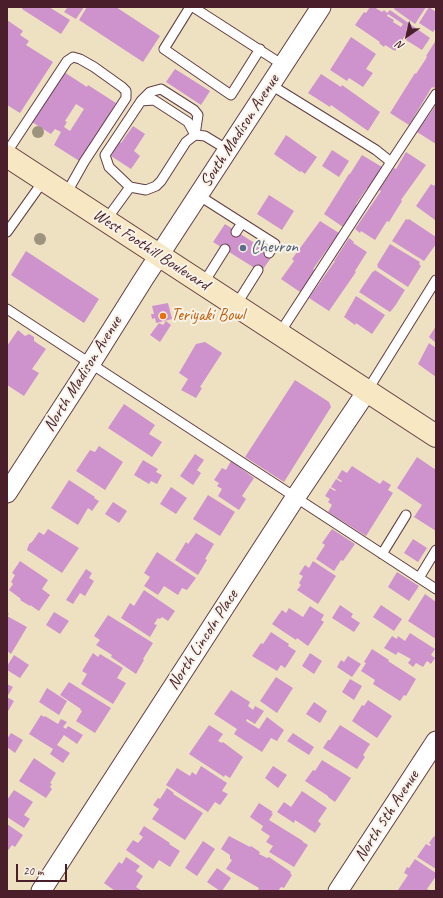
<!DOCTYPE html>
<html>
<head>
<meta charset="utf-8">
<style>
	body { margin:0 }
	#map { position:relative; width:443px; height:898px; overflow:hidden; background:#eee1c2; font-family:Caveat,sans-serif }
	canvas { display:block }
	.frame { position:absolute; inset:0; border:8px solid #4a1f2b; pointer-events:none }
	.north { position:absolute; left:387px; top:16px; width:40px; height:40px; -webkit-text-stroke:3px #f7f3e8; paint-order:stroke; rotate:214deg; font-size:11px; font-weight:700; line-height:16px; text-align:center; color:#4a1f2b }
	.north::after { content:''; display:block; margin:auto; width:14px; height:18px; background:#4a1f2b; clip-path:polygon(50% 0,100% 100%,50% 72%,0 100%) }
	.scale { position:absolute; left:16px; top:864px; width:51px; height:18px; box-sizing:border-box; border:2px solid #4a1f2b; border-top:0; padding-left:5px; font-size:12px; line-height:14px; white-space:nowrap; color:#4a1f2b; -webkit-text-stroke:3px #f7f3e8; paint-order:stroke }
</style>
</head>
<body>
<div id="map">
<canvas width="443" height="898"></canvas>
<div class="frame"></div>
<div class="north">N</div>
<div class="scale">20 m</div>
</div>
<script>
const c = document.querySelector('canvas').getContext('2d');
c.lineJoin = 'round';
function paint(path, color) {
  c.fillStyle = color;
  c.fill(path, 'evenodd');
}
function poly(rows) {
  const path = new Path2D();
  for (const r of rows) {
    path.moveTo(r[0], r[1]);
    for (let i = 2; i < r.length; i += 2) path.lineTo(r[i], r[i + 1]);
  }
  return path;
}
function trace(path, color, width, dash) {
  c.strokeStyle = color;
  c.lineWidth = width;
  c.lineCap = dash ? 'butt' : 'round';
  c.setLineDash(dash || []);
  c.stroke(path);
}
function drawText(font, color, halo, rows, align = 'center') {
  c.font = font + ' Caveat,sans-serif';
  c.lineWidth = 4;
  c.setLineDash([]);
  c.textBaseline = 'middle';
  c.strokeStyle = halo;
  c.fillStyle = color;
  for (const [text, x, y, turn = 0] of rows) {
    c.save();
    c.translate(x, y);
    c.rotate((+turn || 0) * Math.PI / 180);
    c.textAlign = isNaN(turn) ? turn : align;
    if (halo) c.strokeText(text, 0, 0);
    c.fillText(text, 0, 0);
    c.restore();
  }
}
paint(poly([
	[23,7,49,7,70,20,61,34,22,9],
	[68,7,84,7,76,19,64,12],
	[87,7,116,7,160,36,143,62,79,20],
	[370,7,374,7,382,12,384,10,387,13,390,10,430,38,422,50,406,40,412,29,408,27,406,30,408,31,395,51,385,45,384,47,379,43,380,42,355,25,364,12,366,13],
	[388,14,403,24,401,27,393,22,394,20,387,16],
	[395,7,426,7,415,24,394,9],
	[429,7,436,12,436,28,433,32,419,23],
	[7,20,23,31,20,35,29,41,26,45,53,62,20,113,7,105],
	[351,37,376,54,366,69,373,73,363,87,349,78,347,81,330,70],
	[436,40,436,85,434,88,432,87,409,125,390,113,415,73,416,74,427,57,426,56],
	[175,69,210,91,201,105,166,82],
	[64,72,87,87,88,85,116,103,110,113,112,114,81,162,54,145,61,132,55,129,51,134,32,122],
	[76,104,84,109,70,131,64,127,67,122,65,121],
	[321,74,341,87,342,85,380,112,368,131,331,105,330,107,308,93],
	[436,105,436,144,417,132],
	[133,126,145,134,134,151,140,156,131,169,111,156,119,142,121,143],
	[286,135,317,157,305,174,301,171,300,172,274,154],
	[332,150,349,161,339,177,322,166],
	[406,152,426,165,401,200,402,201,389,222,387,221,375,240,361,231,360,233,355,229,381,191,379,190,394,168,396,169],
	[362,155,382,167,368,189,367,188,356,204,357,205,343,227,324,214,349,174,350,174],
	[436,183,436,218,435,220,416,206,431,184,434,186],
	[269,195,294,211,282,230,257,214],
	[406,219,408,220,409,219,436,237,436,244,424,261,392,241],
	[320,221,339,233,313,269,315,270,300,292,281,279,294,261,292,259],
	[225,224,273,255,261,272,213,242],
	[349,238,354,242,353,243,367,252,355,271,356,272,329,311,309,298,335,261,334,261],
	[390,244,420,262,419,264,421,266,408,287,377,267,378,266,377,265],
	[26,251,99,299,84,323,11,275],
	[375,270,405,290,395,306,390,312,359,292,373,271,374,272],
	[356,296,385,315,372,334,356,323,355,325,344,317],
	[168,303,172,319,156,323,155,318,152,319,151,314,154,314,152,306],
	[166,321,171,325,160,342,150,335,159,323,163,325],
	[436,326,436,343,429,337],
	[18,330,25,336,29,334,34,337,34,341,46,349,32,369,39,373,24,396,7,385,7,346],
	[205,342,222,353,200,387,202,388,196,398,181,390,188,379,179,373,196,344],
	[429,343,436,348,436,377,418,364],
	[295,380,329,402,331,407,284,482,245,457],
	[124,404,155,425,149,434,162,442,152,457,108,428],
	[99,446,123,462,105,490,76,471,90,450,95,452],
	[195,454,204,460,197,470,201,473,193,485,180,476],
	[417,457,436,470,436,531,414,517,422,505,397,488],
	[143,460,158,469,156,472,162,475,157,484,151,481,149,484,134,475],
	[231,461,254,478,242,496,246,499,239,510,218,496,222,489,217,486,219,483,214,480,222,468,226,470],
	[352,466,380,484,383,480,391,485,388,490,393,493,366,536,328,512,332,505,328,502,330,499,325,496,330,488,335,491,336,490,331,487,336,479,341,482,342,481,337,478,342,470,347,473],
	[69,480,95,497,94,498,99,501,92,511,88,508,78,525,51,508],
	[171,487,187,498,176,514,160,504],
	[208,495,235,512,220,536,193,519],
	[113,502,127,511,119,523,105,514],
	[48,529,79,548,62,573,27,550,29,544,32,542,39,532,44,535],
	[332,529,355,544,343,561,341,560,334,571,316,559,325,545,322,543],
	[196,533,214,544,205,559,207,560,198,575,175,560,186,542,188,544],
	[413,539,427,548,418,562,404,553],
	[157,552,196,578,187,590,182,588,178,595,164,586,158,595,144,586,150,577,144,573],
	[20,561,48,580,42,589,50,595,39,611,30,605,30,606,20,600,21,599,9,590,13,584,11,582,15,575,12,573],
	[313,561,336,576,318,604,297,590,301,585,299,583,303,576,299,574,305,565,309,568],
	[86,569,92,573,89,578,94,581,85,596,80,593,73,604,66,600],
	[397,572,419,586,409,601,388,587],
	[144,590,175,611,168,621,162,617,160,619,158,618,154,624,157,625,150,637,121,618,130,603,134,606],
	[425,594,436,602,436,639,408,621],
	[340,605,353,614,351,617,360,623,354,632,332,618],
	[381,605,402,619,394,631,373,617],
	[310,606,324,615,321,620,324,622,308,646,297,638,296,640,272,624,282,610,286,613,289,608,303,617],
	[7,612,9,614,7,616,27,627,11,654,7,651],
	[54,612,69,621,60,634,46,625],
	[108,615,153,643,143,659,144,660,136,674,111,657,112,655,96,645,100,640,94,636],
	[271,632,289,644,288,646,296,651,285,668,281,665,277,671,252,656,261,643,263,644],
	[410,633,435,649,431,655,435,658,431,664,427,661,423,667,416,663,413,667,408,663,411,659,398,652,396,655,384,648,392,636,397,639,398,636,405,641],
	[372,649,389,660,388,661,416,679,406,696,404,695,400,701,373,684,375,680,361,671,366,663,364,662],
	[93,653,98,657,100,654,123,668,117,678,126,683,113,704,81,684,87,674,82,671],
	[310,653,322,661,314,674,302,666],
	[14,655,29,665,20,678,7,670,7,666],
	[348,656,361,664,352,677,337,667,341,660,344,662],
	[276,677,293,688,277,713,260,701],
	[350,679,362,686,354,700,342,692],
	[69,682,111,708,95,733,76,721,82,711,80,710,81,709,60,695],
	[7,684,13,687,7,697,14,701,7,713],
	[47,688,67,701,59,715,39,702],
	[231,690,250,702,248,706,253,710,255,706,264,711,255,724,247,719,246,721,259,729,267,717,284,730,277,741,271,738,262,752,234,734,237,729,214,714],
	[368,700,392,716,377,738,352,721,362,705,364,706],
	[314,702,327,711,320,723,306,714],
	[41,715,44,717,45,716,58,724,61,719,67,722,63,727,66,729,68,726,83,735,77,744,64,735,57,745,70,753,63,763,50,754,53,749,29,734],
	[209,725,223,734,218,741,222,743,223,742,243,757,230,778,225,775,224,777,189,754],
	[340,725,370,744,363,755,365,757,357,769,323,748,328,740,330,740],
	[11,733,23,740,15,753,7,747,7,739],
	[293,733,314,747,309,755,287,741],
	[34,758,56,773,50,783,52,784,50,787,52,789,46,798,19,781],
	[322,760,351,778,335,802,328,797,328,796,305,781,313,770,315,771],
	[201,766,227,783,222,791,228,794,220,805,215,802,208,812,166,785,177,768,190,776,192,772,196,775],
	[273,766,287,775,278,788,265,778],
	[167,788,174,793,173,794,203,813,185,840,152,819,159,809,153,805,158,798,160,799],
	[14,790,33,802,24,815,30,819,24,828,7,817,7,800],
	[302,791,327,808,318,821,321,824,315,833,295,820,294,823,277,812,284,802,291,807],
	[259,803,273,812,271,813,273,814,269,820,303,841,303,842,308,845,294,867,269,852,273,846,266,842,270,836,261,830,263,826,250,817],
	[7,824,23,835,15,847,12,845,7,852],
	[144,826,170,843,169,844,180,851,170,867,159,860,153,869,126,850,133,840,138,843,143,837,139,834],
	[229,836,250,847,251,846,260,852,259,854,267,858,269,857,291,872,290,873,292,875,284,888,281,887,278,891,260,891,258,890,259,888,226,869,232,860,230,859,230,855,221,849],
	[434,836,436,838,436,869,417,857,426,844,430,846,431,845,429,843],
	[203,841,215,849,197,876,185,868],
	[126,857,140,866,136,871,143,876,136,887,142,891,115,891,104,883,119,862,122,864],
	[415,859,436,873,436,876,427,889,431,891,398,890,408,875,404,873,407,867,409,868],
	[217,868,231,878,222,891,220,891,207,882]
]), '#ce93cc');
const lane = poly([
	[190,7,164,49,231,95,260,49],
	[193,7,283,65],
	[271,85,376,150,391,162,279,334],
	[141,101,150,92,161,89,194,110,198,115,195,135],
	[7,152,67,61,73,57,80,59,94,67,122,87,126,91,126,98,84,162,66,194],
	[391,162,436,94],
	[130,187,109,167,105,155,141,101,154,100,188,122,195,135],
	[198,195,275,244,269,253],
	[106,220,130,187,146,190,156,186,161,181,186,142,195,135,205,136,228,150],
	[7,232,44,180],
	[236,232,242,223],
	[203,284,225,249],
	[236,305,258,270],
	[7,309,436,589],
	[367,391,436,280],
	[382,554,406,515],
	[419,578,436,550]
]);
const street = poly([
	[7,493,79,382,143,280,321,7],
	[41,891,295,498,367,391],
	[338,891,436,741]
]);
const secondary = poly([
	[7,156,436,436]
]);
trace(lane, '#633c42', 11);
trace(street, '#633c42', 21);
trace(secondary, '#633c42', 24);
trace(lane, '#fff', 9);
trace(street, '#fff', 19);
trace(secondary, '#f7e8c3', 22);
c.fillStyle = '#9e937f';
for (const [x, y] of [
	[38,132],
	[40,239]
]) {
  c.beginPath();
  c.arc(x, y, 6, 0, 2 * Math.PI);
  c.fill();
}
for (const [x, y, r, color] of [
	[243,248,4,"#5c6f8a"],
	[163,316,4,"#e8710a"]
]) {
  const dot = new Path2D();
  dot.arc(x, y, r, 0, 2 * Math.PI);
  c.fillStyle = color;
  c.fill(dot);
  trace(dot, '#f7f3e8', 1.5);
}
drawText('17px', '#4a1f2b', '#f7f3e8', [
	["South Madison Avenue",240,131,-57],
	["West Foothill Boulevard",151,250,33],
	["North Madison Avenue",83,374,-58],
	["North Lincoln Place",203,640,-57],
	["North 5th Avenue",387,816,-57]
]);
drawText('17px', '#4e5e75', '#f7f3e8', [
	["Chevron",251,248]
], 'left');
drawText('17px', '#c56008', '#f7f3e8', [
	["Teriyaki Bowl",171,316]
], 'left');
</script>
</body>
</html>
